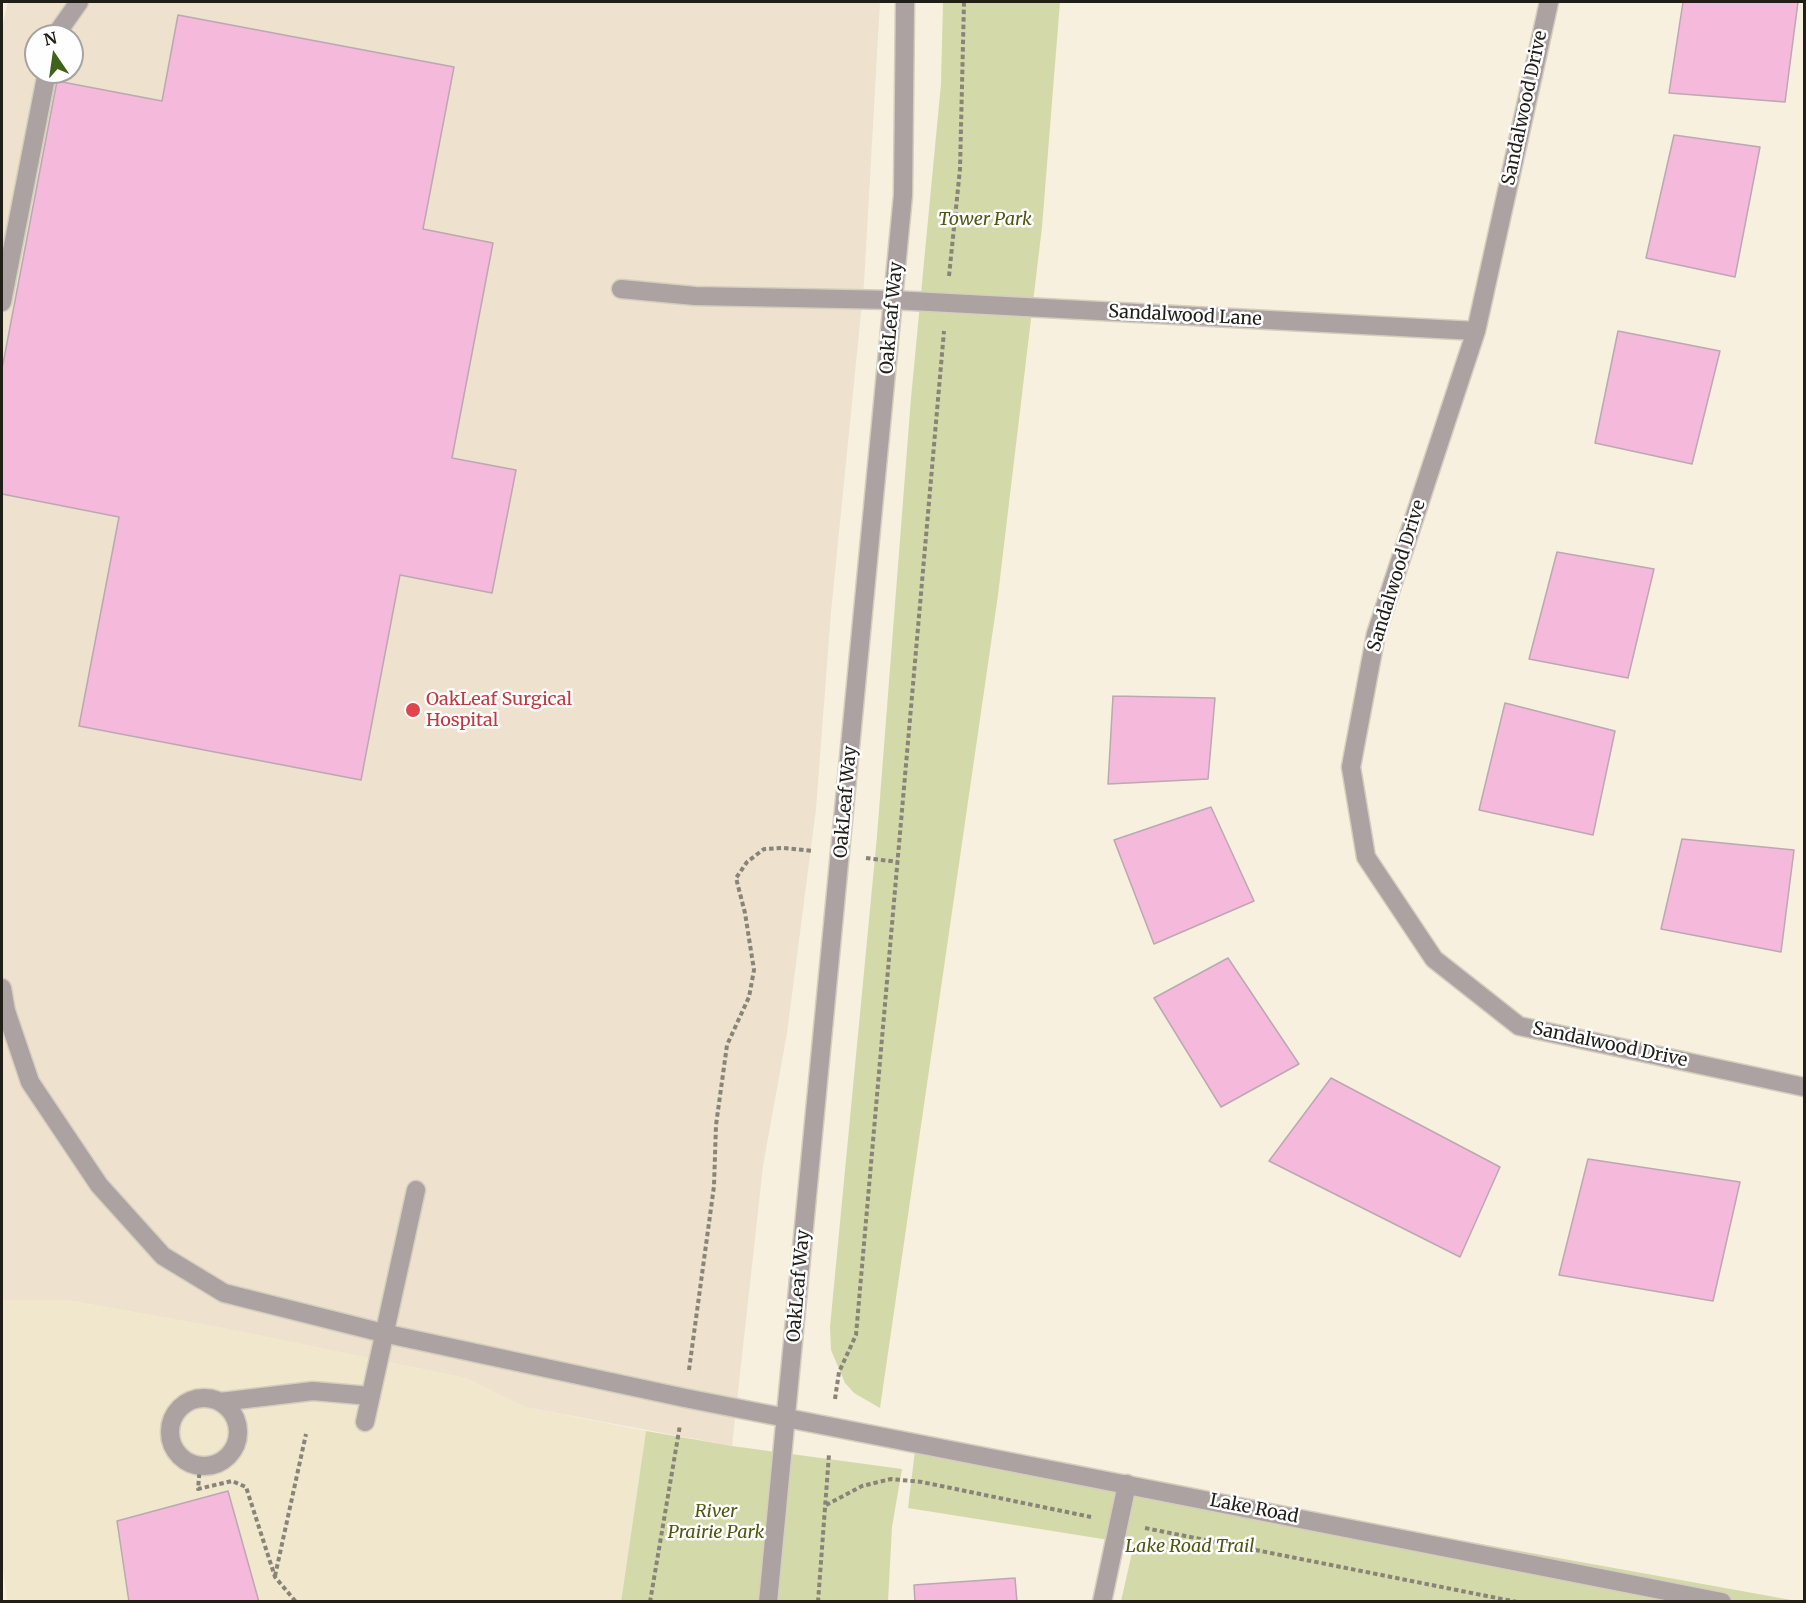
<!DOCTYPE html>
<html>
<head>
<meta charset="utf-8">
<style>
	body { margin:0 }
	#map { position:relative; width:1806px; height:1603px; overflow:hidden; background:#f7f0de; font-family:Merriweather,serif }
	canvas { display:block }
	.frame { position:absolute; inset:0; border:3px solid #211e18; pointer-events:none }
	.north { position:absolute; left:24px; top:24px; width:60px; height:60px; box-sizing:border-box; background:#fefefe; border:2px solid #a6a4a2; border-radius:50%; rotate:347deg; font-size:16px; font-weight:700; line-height:24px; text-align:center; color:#211e18 }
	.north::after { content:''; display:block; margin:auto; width:21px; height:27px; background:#40631c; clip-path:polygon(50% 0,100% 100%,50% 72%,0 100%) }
</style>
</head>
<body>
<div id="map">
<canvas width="1806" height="1603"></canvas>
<div class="frame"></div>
<div class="north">N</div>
</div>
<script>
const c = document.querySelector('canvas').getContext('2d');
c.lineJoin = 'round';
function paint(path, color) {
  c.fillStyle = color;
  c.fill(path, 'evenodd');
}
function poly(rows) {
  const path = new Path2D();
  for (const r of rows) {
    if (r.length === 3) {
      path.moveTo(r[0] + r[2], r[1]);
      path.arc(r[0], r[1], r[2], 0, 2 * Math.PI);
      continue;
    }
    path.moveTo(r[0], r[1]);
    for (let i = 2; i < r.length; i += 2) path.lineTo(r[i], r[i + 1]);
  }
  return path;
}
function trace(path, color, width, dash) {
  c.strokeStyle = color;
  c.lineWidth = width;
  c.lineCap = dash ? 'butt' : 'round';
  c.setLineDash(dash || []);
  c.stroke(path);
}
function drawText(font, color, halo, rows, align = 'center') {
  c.font = font + ' Merriweather,serif';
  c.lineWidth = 5;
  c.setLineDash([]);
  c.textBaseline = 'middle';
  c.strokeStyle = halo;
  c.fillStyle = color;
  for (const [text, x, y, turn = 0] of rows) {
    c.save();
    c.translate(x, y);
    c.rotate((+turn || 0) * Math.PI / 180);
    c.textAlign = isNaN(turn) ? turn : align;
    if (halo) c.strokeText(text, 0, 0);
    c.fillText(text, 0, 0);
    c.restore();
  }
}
paint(poly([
	[2,1300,67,1300,223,1328,466,1378,525,1407,646,1431,621,1601,7,1601,2,1560]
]), '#f0e7cd');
paint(poly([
	[8,2,880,2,864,283,831,612,816,809,787,1033,763,1166,732,1446,525,1407,466,1378,223,1328,67,1300,2,1300,2,27],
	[36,36,72,36,72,72,36,72]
]), '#eee1cd');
paint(poly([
	[943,2,1060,2,1042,227,998,595,880,1408,854,1393,845,1383,831,1350,830,1327,877,836,911,398,941,84],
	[646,1431,732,1446,902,1469,892,1527,888,1601,621,1602],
	[916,1442,1797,1601,1121,1601,1134,1544,908,1508]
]), '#d4d9aa');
const building = poly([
	[1683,2,1798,2,1785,102,1669,93,1683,2],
	[178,15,454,67,423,229,493,243,452,458,516,470,492,593,400,575,361,780,79,726,119,517,2,494,2,369,57,81,162,101,178,15],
	[1674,135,1760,147,1735,277,1646,258,1674,135],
	[1618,331,1720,351,1692,464,1595,443,1618,331],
	[1557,552,1654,569,1628,678,1529,659,1557,552],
	[1113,696,1215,698,1208,779,1108,784,1113,696],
	[1505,703,1615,731,1593,835,1479,810,1505,703],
	[1211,807,1254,901,1154,944,1114,840,1211,807],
	[1682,839,1794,850,1781,952,1661,929,1682,839],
	[1228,958,1299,1064,1221,1107,1154,998,1228,958],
	[1331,1078,1500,1167,1460,1257,1269,1161,1331,1078],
	[1588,1159,1740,1182,1713,1301,1559,1275,1588,1159],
	[228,1491,259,1602,129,1602,117,1521,228,1491],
	[1015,1578,1017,1602,915,1602,914,1585,1015,1578]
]);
paint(building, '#f5b9db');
trace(building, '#bba8b2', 1.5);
const minor = poly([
	[1549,2,1476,331,1376,634,1351,767,1366,857,1434,959,1519,1026,1804,1087],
	[55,36,79,2],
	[621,289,695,296,893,300,1476,331],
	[2,302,47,72],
	[2,988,6,1011,30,1082,99,1185,163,1256,224,1293,383,1333,685,1398,1722,1602],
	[204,1432,34],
	[220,1402,313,1391,370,1396],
	[365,1422,416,1190],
	[768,1602,903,195,905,2],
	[1102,1602,1127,1484]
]);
trace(minor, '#d5cebe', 21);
trace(poly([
	[949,276,960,169,964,2],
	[866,858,898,862],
	[689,1370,714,1186,716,1125,727,1045,749,997,754,970,745,913,736,878,747,862,764,849,783,848,813,851],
	[835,1399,839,1372,856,1335,944,331],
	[200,1466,198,1489,232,1481,246,1487,275,1577,296,1602],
	[826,1505,862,1486,891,1479,922,1482,1091,1517],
	[1145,1528,1517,1602],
	[275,1576,306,1434],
	[650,1602,680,1425],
	[818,1602,829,1454]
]), '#898478', 4, [4.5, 3]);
trace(minor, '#aba2a1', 18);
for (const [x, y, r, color] of [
	[413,710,8,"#e0444e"]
]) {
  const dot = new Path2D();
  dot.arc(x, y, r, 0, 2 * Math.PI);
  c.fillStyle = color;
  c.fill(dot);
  trace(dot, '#fefefe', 2);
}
drawText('18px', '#211e18', '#fefefe', [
	["Sandalwood Drive",1525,108,-78],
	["Sandalwood Lane",1185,316,3],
	["OakLeaf Way",892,318,-85],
	["Sandalwood Drive",1397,576,-73],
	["OakLeaf Way",846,802,-85],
	["Sandalwood Drive",1610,1045,12],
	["OakLeaf Way",799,1286,-85],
	["Lake Road",1254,1509,11]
]);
drawText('italic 18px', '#525610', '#fefefe', [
	["Tower Park",985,220],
	["River",716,1512],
	["Prairie Park",716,1533],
	["Lake Road Trail",1190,1547]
]);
drawText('18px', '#be3a42', '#fefefe', [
	["OakLeaf Surgical",426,700],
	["Hospital",426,721]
], 'left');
</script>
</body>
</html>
